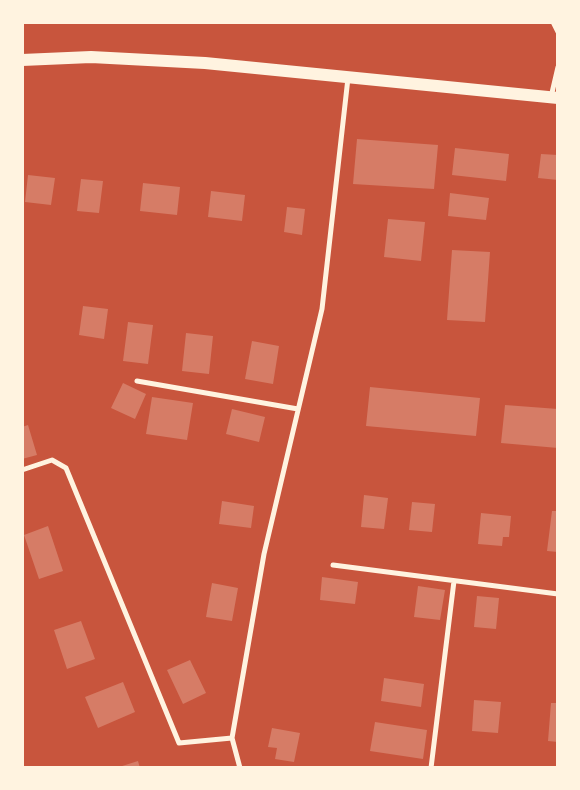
<!DOCTYPE html>
<html>
<head>
<meta charset="utf-8">
<style>
	body { margin:0 }
	#map { position:relative; width:580px; height:790px; overflow:hidden; background:#c8553d; font-family:Lato,sans-serif }
	canvas { display:block }
	.frame { position:absolute; inset:0; border:24px solid #fff3e0; pointer-events:none }
</style>
</head>
<body>
<div id="map">
<canvas width="580" height="790"></canvas>
<div class="frame"></div>
</div>
<script>
const c = document.querySelector('canvas').getContext('2d');
c.lineJoin = 'round';
function paint(path, color) {
  c.fillStyle = color;
  c.fill(path, 'evenodd');
}
function poly(rows) {
  const path = new Path2D();
  for (const r of rows) {
    path.moveTo(r[0], r[1]);
    for (let i = 2; i < r.length; i += 2) path.lineTo(r[i], r[i + 1]);
  }
  return path;
}
function trace(path, color, width, dash) {
  c.strokeStyle = color;
  c.lineWidth = width;
  c.lineCap = dash ? 'butt' : 'round';
  c.setLineDash(dash || []);
  c.stroke(path);
}
paint(poly([
	[357,139,438,145,434,189,353,184],
	[455,148,509,154,506,181,452,175],
	[541,154,558,155,558,180,538,178],
	[28,175,55,178,51,205,25,202],
	[81,179,103,181,99,213,77,211],
	[143,183,180,187,177,215,140,211],
	[211,191,245,195,242,221,208,217],
	[450,193,489,198,486,220,448,216],
	[287,207,305,209,302,235,284,232],
	[388,219,425,222,421,261,384,257],
	[452,250,490,252,485,322,447,320],
	[83,306,108,309,104,339,79,335],
	[128,322,153,325,148,364,123,361],
	[186,333,213,336,209,374,182,371],
	[252,341,279,346,273,384,245,379],
	[123,383,146,394,135,419,111,408],
	[370,387,480,398,476,436,366,426],
	[152,397,193,403,187,440,146,434],
	[505,405,558,409,558,448,501,443],
	[232,409,265,417,259,442,226,434],
	[28,425,37,455,22,459,22,427],
	[364,495,388,498,384,529,361,527],
	[222,501,254,506,251,528,219,524],
	[412,502,435,504,432,532,409,530],
	[552,511,558,511,558,552,547,551],
	[481,513,511,516,509,537,503,537,502,546,478,544],
	[48,526,63,571,39,579,24,535],
	[322,577,358,582,355,604,320,600],
	[212,583,238,588,232,621,206,617],
	[418,586,445,590,440,620,414,617],
	[477,596,499,598,496,629,474,627],
	[81,621,95,659,67,669,54,630],
	[190,660,206,693,183,704,167,670],
	[384,678,424,684,421,707,381,701],
	[123,682,135,712,98,728,85,697],
	[474,700,501,702,498,733,472,731],
	[551,703,558,703,558,742,548,741],
	[375,722,427,730,423,759,370,751],
	[272,728,300,733,294,762,275,759,277,748,268,747],
	[138,761,140,768,119,768,119,767]
]), '#d67c66');
trace(poly([
	[553,22,558,32],
	[551,97,558,67],
	[137,381,298,409],
	[22,470,52,460,66,468,179,743,232,738],
	[333,565,558,594],
	[240,768,232,738,264,554,322,309,348,78],
	[431,768,454,581]
]), '#fff3e0', 5);
trace(poly([
	[22,60,91,57,205,63,558,98]
]), '#fff3e0', 12);
</script>
</body>
</html>
